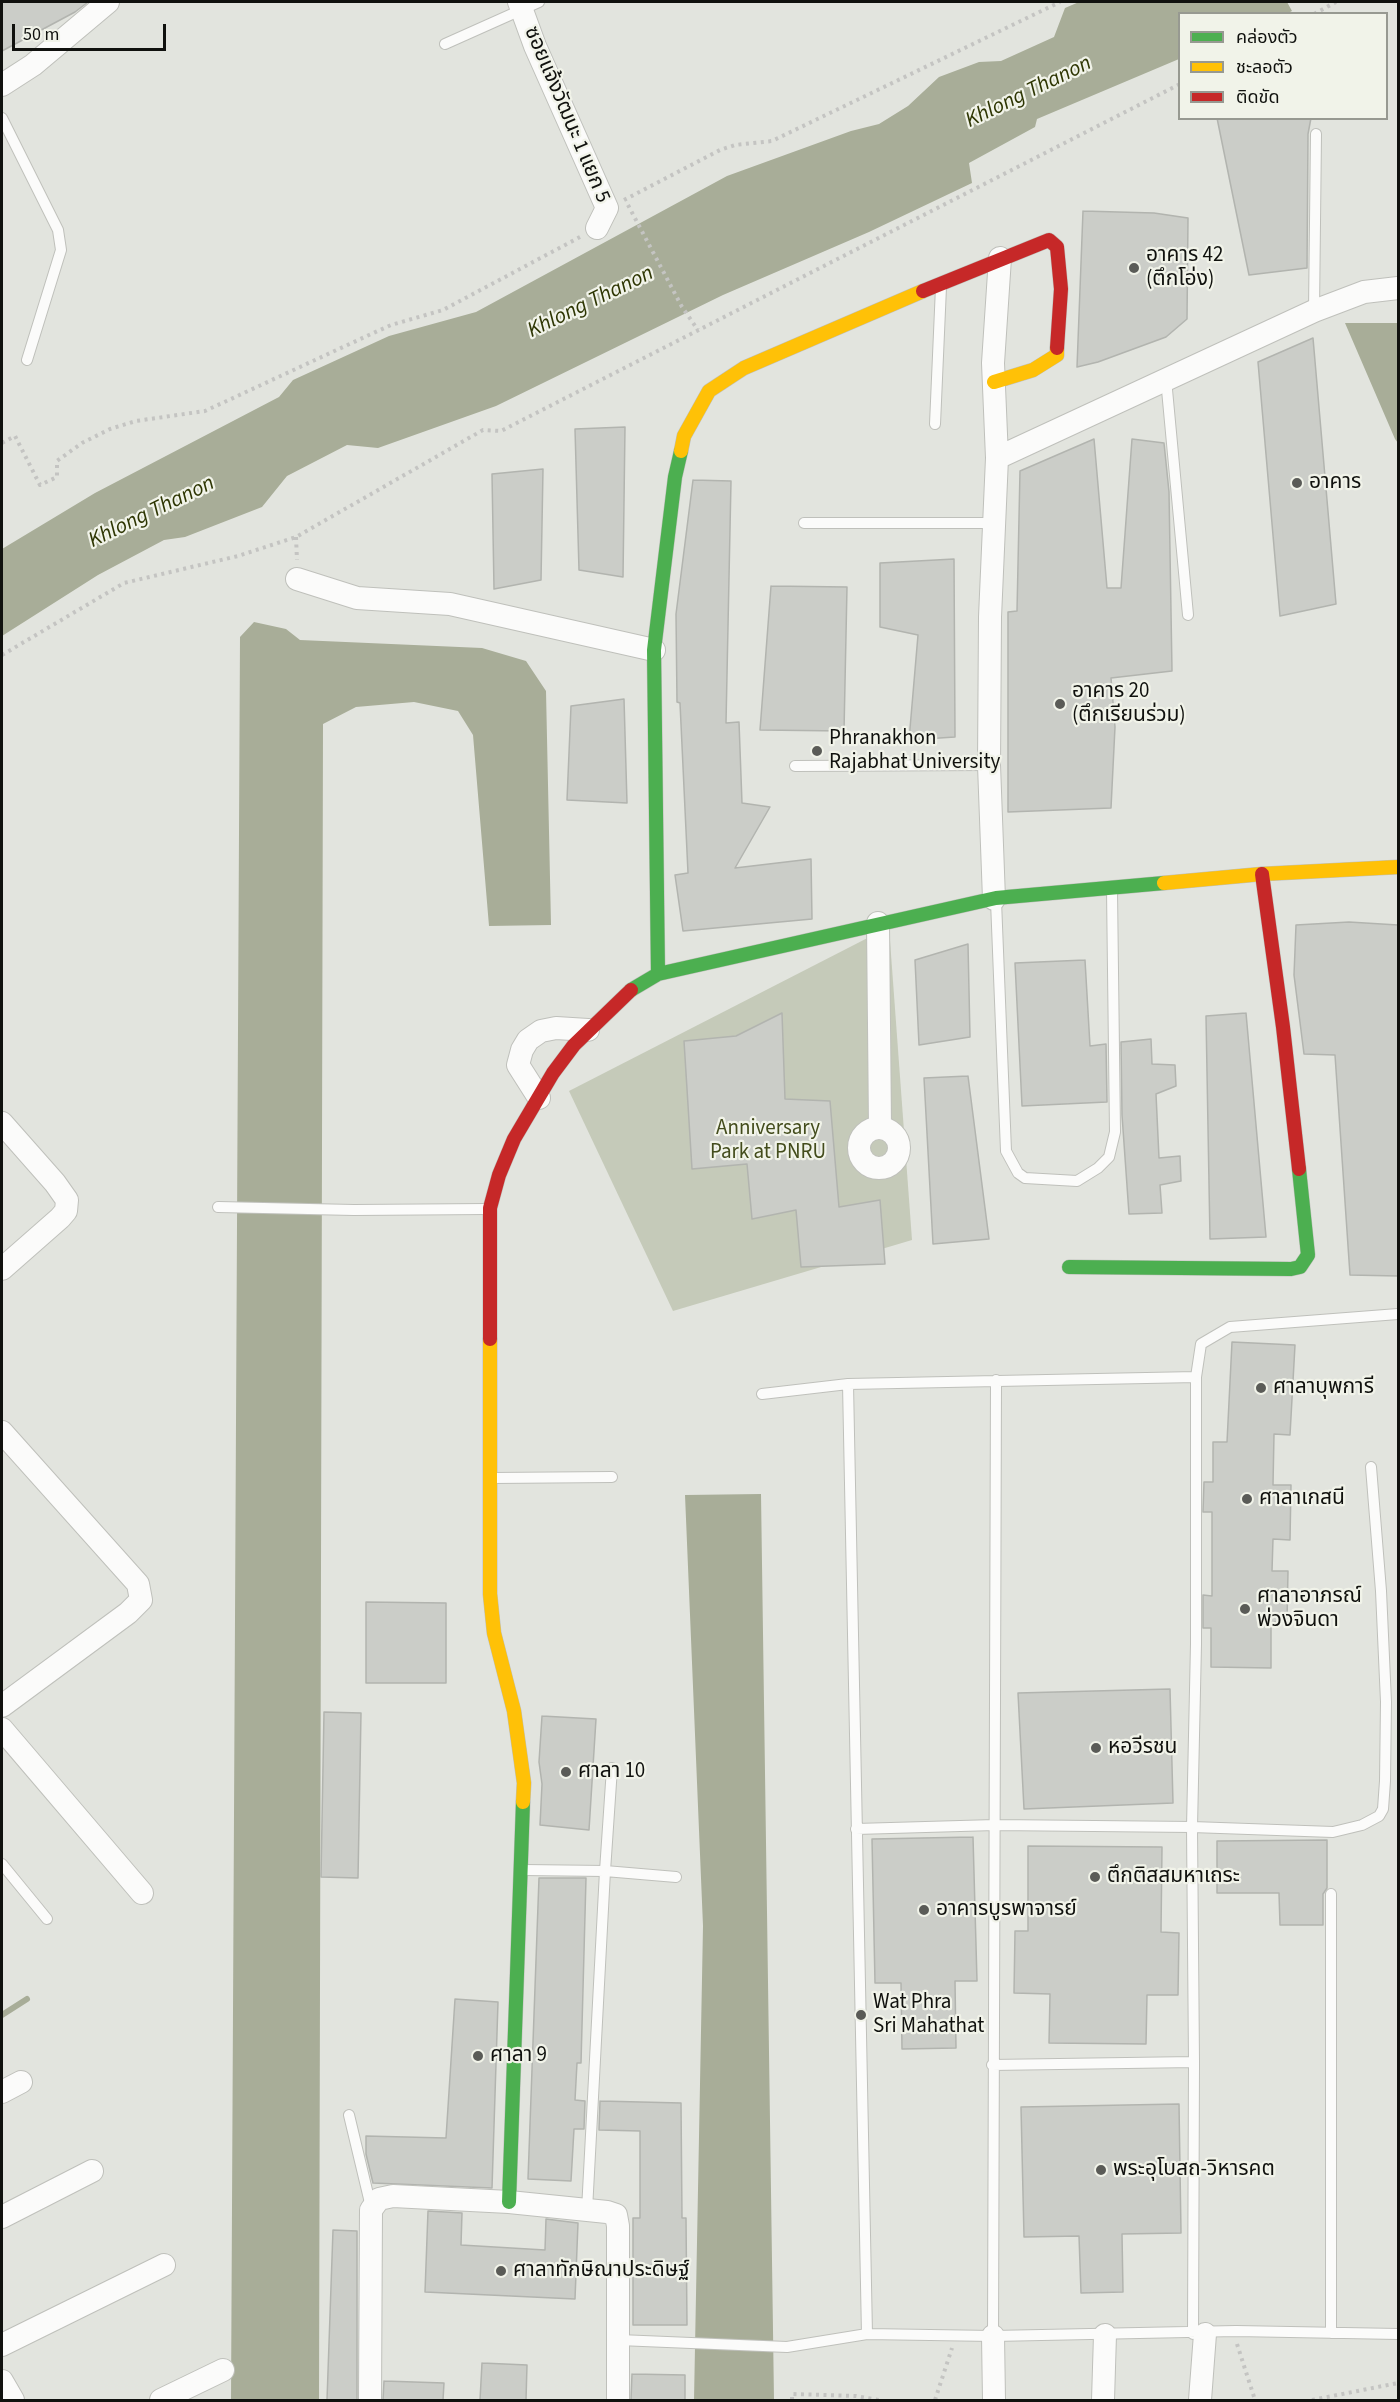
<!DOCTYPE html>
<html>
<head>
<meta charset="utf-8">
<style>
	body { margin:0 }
	#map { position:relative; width:1400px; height:2402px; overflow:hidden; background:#e2e4de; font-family:"Source Sans 3","Noto Sans Thai",sans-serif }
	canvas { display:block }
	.frame { position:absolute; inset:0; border:3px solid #10110e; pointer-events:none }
	.legend { position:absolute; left:1178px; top:12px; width:210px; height:108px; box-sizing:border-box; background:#f1f3e9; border:2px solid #979991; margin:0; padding:8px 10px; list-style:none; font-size:18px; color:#10110e }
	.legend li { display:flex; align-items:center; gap:12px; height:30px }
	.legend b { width:30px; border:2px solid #979991 }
	.scale { position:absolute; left:12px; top:24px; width:154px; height:27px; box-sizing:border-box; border:3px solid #10110e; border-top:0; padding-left:8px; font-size:18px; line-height:21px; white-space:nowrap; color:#10110e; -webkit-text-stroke:4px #f1f3e9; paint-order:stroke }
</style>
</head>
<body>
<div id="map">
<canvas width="1400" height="2402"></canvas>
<div class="frame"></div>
<ul class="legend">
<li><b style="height:8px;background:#4caf50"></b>คล่องตัว</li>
<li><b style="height:8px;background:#ffc107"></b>ชะลอตัว</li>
<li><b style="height:8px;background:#c62828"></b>ติดขัด</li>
</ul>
<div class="scale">50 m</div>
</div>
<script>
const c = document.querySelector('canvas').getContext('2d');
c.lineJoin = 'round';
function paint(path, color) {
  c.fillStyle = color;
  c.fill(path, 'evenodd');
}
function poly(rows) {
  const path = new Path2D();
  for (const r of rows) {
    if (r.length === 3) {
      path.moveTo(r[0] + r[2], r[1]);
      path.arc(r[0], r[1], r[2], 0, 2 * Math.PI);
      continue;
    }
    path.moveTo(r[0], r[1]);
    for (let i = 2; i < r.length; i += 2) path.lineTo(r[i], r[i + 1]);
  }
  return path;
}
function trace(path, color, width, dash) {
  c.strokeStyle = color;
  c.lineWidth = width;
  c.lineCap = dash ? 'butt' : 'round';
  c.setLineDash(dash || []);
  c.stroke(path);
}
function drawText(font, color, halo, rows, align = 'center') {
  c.font = font + ' "Source Sans 3","Noto Sans Thai",sans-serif';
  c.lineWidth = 4.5;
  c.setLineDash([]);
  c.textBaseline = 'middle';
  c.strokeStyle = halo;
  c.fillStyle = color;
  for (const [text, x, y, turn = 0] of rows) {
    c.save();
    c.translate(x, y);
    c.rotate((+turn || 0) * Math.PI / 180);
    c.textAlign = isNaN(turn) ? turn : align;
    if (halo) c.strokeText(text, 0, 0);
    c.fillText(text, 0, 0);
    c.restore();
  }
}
paint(poly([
	[889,927,912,1240,673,1311,569,1091]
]), '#c5cab9');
paint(poly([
	[1079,2,1287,2,1292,11,1286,14,1180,14,1179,59,1037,119,1035,127,969,163,972,183,869,232,723,295,496,406,378,448,347,445,287,476,262,507,185,537,164,540,98,575,2,636,2,549,95,493,279,397,293,380,389,336,476,312,727,176,851,131,879,124,908,106,939,77,979,62,1001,61,1054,37,1065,8],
	[1345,323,1398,323,1398,443,1395,439],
	[254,622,286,629,300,640,482,648,526,661,546,691,551,925,489,926,473,735,458,711,414,702,356,707,323,724,319,2400,231,2400,240,637],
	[761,1494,774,2400,694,2400,703,1926,685,1495]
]), '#a8ad98');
trace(poly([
	[2,2015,27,1999]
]), '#a8ad98', 6);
const building = poly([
	[2,2,88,2,75,12,2,51,2,2],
	[1217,118,1311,118,1308,134,1307,268,1249,275,1217,118],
	[1083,211,1154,213,1188,218,1187,319,1166,337,1098,362,1077,367,1083,211],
	[1313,338,1336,604,1280,616,1258,362,1313,338],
	[625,427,623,577,579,570,575,429,625,427],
	[1094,439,1107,588,1121,588,1132,439,1164,443,1169,492,1172,671,1111,678,1115,727,1111,808,1008,812,1008,612,1017,611,1020,471,1094,439],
	[543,469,541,580,494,589,492,474,543,469],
	[693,480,731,481,726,723,739,722,742,803,770,807,735,868,811,859,812,919,683,931,675,875,688,873,680,703,677,702,676,614,693,480],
	[954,559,955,737,909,740,918,635,880,627,880,563,954,559],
	[771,586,847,587,844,731,760,730,771,586],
	[624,699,627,803,567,800,571,706,624,699],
	[1349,922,1398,925,1398,1276,1350,1275,1335,1055,1304,1054,1294,975,1296,925,1349,922],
	[968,944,970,1037,919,1045,915,960,968,944],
	[1085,960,1090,1046,1106,1044,1107,1102,1022,1106,1015,963,1085,960],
	[782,1013,785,1099,830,1101,839,1207,880,1200,885,1264,801,1267,796,1210,752,1219,747,1164,692,1169,684,1041,736,1036,782,1013],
	[1246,1013,1266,1237,1210,1239,1206,1016,1246,1013],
	[1151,1039,1152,1064,1175,1065,1176,1086,1156,1094,1159,1158,1180,1156,1181,1181,1160,1185,1162,1213,1129,1214,1122,1115,1121,1042,1151,1039],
	[968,1076,989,1239,933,1244,924,1078,968,1076],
	[1232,1342,1295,1345,1290,1435,1274,1434,1273,1485,1291,1485,1290,1540,1273,1539,1272,1571,1288,1571,1287,1622,1271,1622,1271,1668,1211,1667,1211,1628,1203,1628,1203,1595,1212,1596,1212,1512,1203,1512,1204,1482,1213,1482,1213,1442,1227,1442,1232,1342],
	[366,1602,446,1603,446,1683,366,1683,366,1602],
	[1170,1689,1173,1803,1024,1809,1018,1693,1170,1689],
	[324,1712,361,1713,358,1878,321,1877,324,1712],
	[542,1716,596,1719,589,1830,540,1825,542,1784,539,1762,542,1716],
	[973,1837,977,1981,955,1981,956,2048,902,2049,901,1983,875,1983,872,1839,973,1837],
	[1327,1840,1327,1888,1323,1894,1323,1925,1280,1925,1279,1893,1217,1893,1217,1841,1327,1840],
	[1028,1846,1162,1847,1161,1932,1179,1933,1178,1995,1147,1995,1146,2044,1049,2043,1050,1994,1014,1993,1015,1931,1028,1931,1028,1846],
	[539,1878,586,1878,581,2063,577,2063,575,2100,585,2101,584,2129,574,2129,571,2181,528,2179,539,1878],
	[455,1999,498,2002,492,2188,373,2183,366,2154,366,2136,446,2138,455,1999],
	[600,2101,681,2103,682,2218,686,2218,687,2325,633,2325,633,2218,640,2218,640,2131,599,2130,600,2101],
	[1179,2104,1181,2233,1122,2234,1123,2292,1081,2293,1079,2236,1024,2237,1021,2107,1179,2104],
	[428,2211,462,2213,461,2245,545,2250,546,2219,578,2223,575,2299,425,2292,428,2211],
	[333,2230,357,2231,357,2400,327,2400,333,2230],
	[482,2363,527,2365,526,2400,480,2400,482,2363],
	[632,2374,685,2375,685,2400,631,2400,632,2374],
	[384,2381,444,2383,443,2400,383,2400,384,2381]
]);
paint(building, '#cbcdc8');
trace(building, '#b2b4af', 1.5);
const lane = poly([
	[445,44,539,2],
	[2,118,58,230,61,250,27,360],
	[1314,311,1316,134],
	[1166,379,1188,615],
	[935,424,941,287],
	[804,523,995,523],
	[795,766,989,765],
	[996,901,1006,1151,1018,1173,1025,1178,1077,1181,1098,1168,1109,1157,1115,1132,1112,890],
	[218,1207,354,1210,487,1209],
	[848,1384,867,2334],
	[762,1394,848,1384,1196,1377],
	[493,1478,612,1477],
	[612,1768,605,1871,676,1877],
	[856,1829,995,1825,1192,1827,1333,1832,1362,1825,1379,1816,1383,1809,1385,1781,1386,1702,1381,1591,1371,1467],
	[2,1864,47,1919],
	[524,1870,605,1871,587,2210],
	[1331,1894,1331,2333],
	[992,2065,1194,2062],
	[349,2115,371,2207],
	[1193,2334,1194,2062,1192,1827,1196,1644,1196,1377,1201,1344,1230,1327,1398,1314],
	[993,2336,996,1380],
	[619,2340,787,2347,867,2334,993,2336,1236,2331,1398,2334]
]);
const street = poly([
	[519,2,535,46,607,208,597,228],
	[2,85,33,65,108,2],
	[997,458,1314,311,1364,292,1398,288],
	[297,579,357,598,450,604,654,650],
	[994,899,989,765,990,617,997,458,993,363,1000,258],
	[878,923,880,1127],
	[539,1098,518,1065,522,1050,528,1040,541,1031,556,1028,588,1030],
	[2,1123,55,1183,67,1200,66,1211,60,1218,2,1269],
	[879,1148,20],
	[2,1432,138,1584,141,1600,128,1613,2,1706],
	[2,1729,142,1893],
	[2,2092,21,2082],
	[2,2217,92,2171],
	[993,2336,994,2400],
	[2,2345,164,2265],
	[2,2381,13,2400],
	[161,2400,223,2370],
	[370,2400,371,2210,379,2199,393,2196,509,2202,607,2212,616,2215,618,2226,618,2400],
	[1103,2400,1105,2335],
	[1200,2400,1205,2334]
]);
const fast = poly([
	[658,974,654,650,675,477,681,451],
	[631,990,658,974,996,898,1164,883],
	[1069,1267,1291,1269,1300,1267,1308,1255,1299,1169],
	[509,2202,523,1802]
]);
const slow = poly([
	[994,382,1033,370,1057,355,1057,348],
	[681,451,684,436,709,391,744,368,923,291],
	[1164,883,1262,874,1398,867],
	[490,1339,490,1594,494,1633,514,1711,524,1783,523,1802]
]);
const jam = poly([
	[923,291,1049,240,1057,247,1061,289,1057,348],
	[1262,874,1283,1027,1299,1169],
	[490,1339,490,1208,499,1175,514,1139,553,1073,574,1045,631,990]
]);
trace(lane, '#bfc0bb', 12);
trace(street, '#bfc0bb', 24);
trace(fast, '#bfc0bb', 15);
trace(slow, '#bfc0bb', 15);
trace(jam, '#bfc0bb', 15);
trace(poly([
	[1314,14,1336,2],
	[624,200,720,150,735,145,772,141,1060,2],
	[628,205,682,307,698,330],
	[2,443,15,436,40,485,57,477,57,461,82,443,110,429,136,421,205,411,369,335,391,325,443,310,580,237],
	[296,537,297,560],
	[2,655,124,583,238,556,296,537,483,430,501,431,1180,84],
	[1237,2344,1255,2400],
	[792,2400,792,2394,856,2396,879,2400],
	[935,2400,952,2348],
	[1312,2400,1398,2383]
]), '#c4c4c2', 4, [3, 4.5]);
trace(lane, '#fbfbfa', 10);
trace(street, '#fbfbfa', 22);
trace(fast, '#4caf50', 14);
trace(slow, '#ffc107', 14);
trace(jam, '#c62828', 14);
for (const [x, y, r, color] of [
	[1134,268,6,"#5a5b57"],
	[1297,483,6,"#5a5b57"],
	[1060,704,6,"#5a5b57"],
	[817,751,6,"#5a5b57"],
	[1261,1388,6,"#5a5b57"],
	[1247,1499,6,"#5a5b57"],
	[1245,1609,6,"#5a5b57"],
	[1096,1748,6,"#5a5b57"],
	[566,1772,6,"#5a5b57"],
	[1095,1877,6,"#5a5b57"],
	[924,1910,6,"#5a5b57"],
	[861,2015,6,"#5a5b57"],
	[478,2056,6,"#5a5b57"],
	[1101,2170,6,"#5a5b57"],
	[501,2271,6,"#5a5b57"]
]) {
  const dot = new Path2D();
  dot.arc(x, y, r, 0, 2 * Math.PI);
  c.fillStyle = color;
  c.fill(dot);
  trace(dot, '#f1f3e9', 2);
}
drawText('21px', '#10110e', '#f1f3e9', [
	["ซอยแจ้งวัฒนะ 1 แยก 5",566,115,67]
]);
drawText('21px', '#10110e', '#f1f3e9', [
	["อาคาร 42",1146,256],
	["(ตึกโอ่ง)",1146,280],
	["อาคาร",1309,483],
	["อาคาร 20",1072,692],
	["(ตึกเรียนร่วม)",1072,716],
	["Phranakhon",829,739],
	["Rajabhat University",829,763],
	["ศาลาบุพการี",1273,1388],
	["ศาลาเกสนี",1259,1499],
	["ศาลาอาภรณ์",1257,1597],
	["พ่วงจินดา",1257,1621],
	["หอวีรชน",1108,1748],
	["ศาลา 10",578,1772],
	["ตึกติสสมหาเถระ",1107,1877],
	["อาคารบูรพาจารย์",936,1910],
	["Wat Phra",873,2003],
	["Sri Mahathat",873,2027],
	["ศาลา 9",490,2056],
	["พระอุโบสถ-วิหารคต",1113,2170],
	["ศาลาทักษิณาประดิษฐ์",513,2271]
], 'left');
drawText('21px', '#434c1c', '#f1f3e9', [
	["Anniversary",768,1129],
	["Park at PNRU",768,1153]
]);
drawText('italic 22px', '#2e3603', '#f1f3e9', [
	["Khlong Thanon",1029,93,-26],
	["Khlong Thanon",591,303,-26],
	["Khlong Thanon",152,513,-26]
]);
</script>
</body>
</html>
